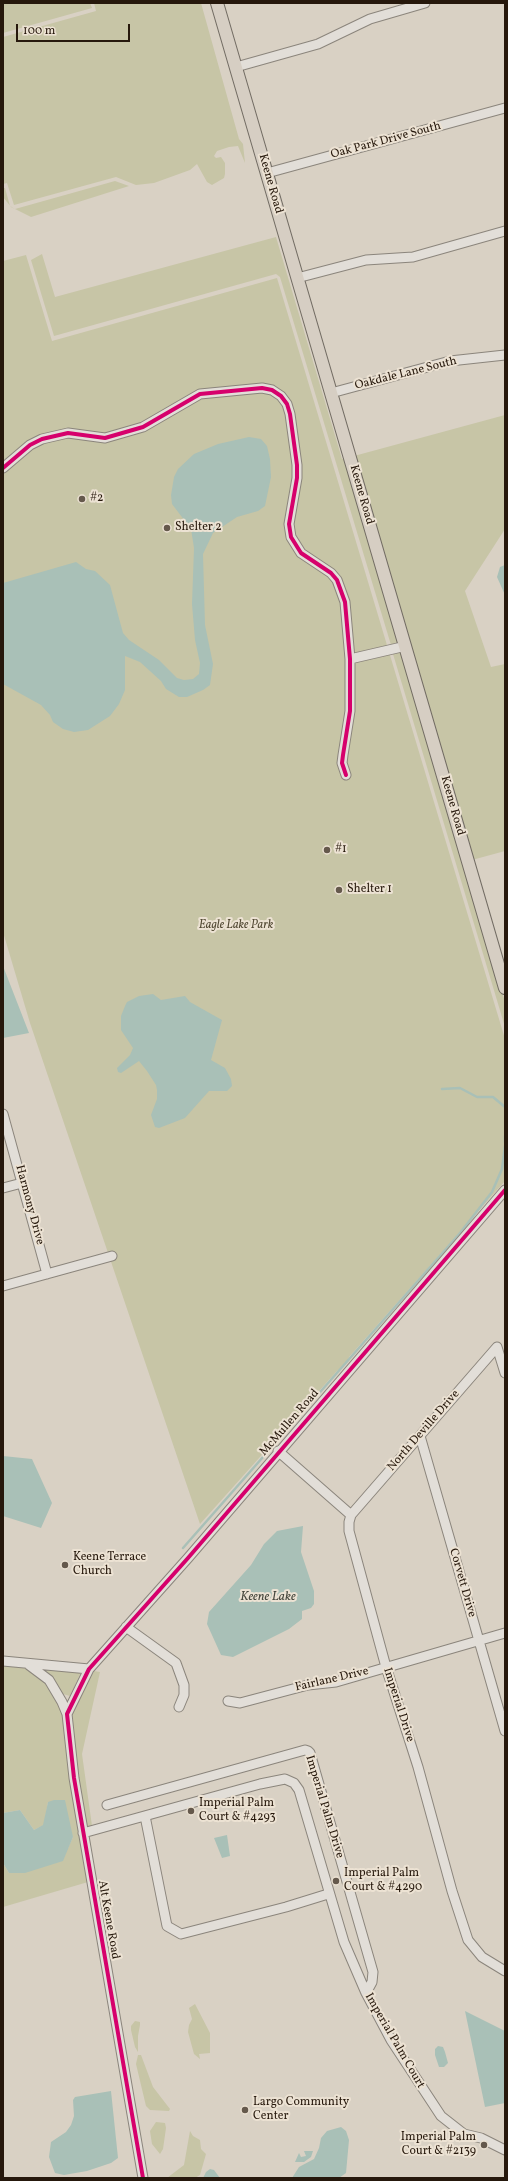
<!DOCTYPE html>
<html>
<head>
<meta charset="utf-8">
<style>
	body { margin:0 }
	#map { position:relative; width:508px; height:2181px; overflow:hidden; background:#d9d1c4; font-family:Vollkorn,serif }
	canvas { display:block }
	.frame { position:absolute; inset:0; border:4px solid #26180c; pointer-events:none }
	.scale { position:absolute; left:16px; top:24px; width:114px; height:18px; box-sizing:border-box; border:2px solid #26180c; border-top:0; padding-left:5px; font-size:12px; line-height:14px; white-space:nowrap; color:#26180c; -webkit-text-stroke:3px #ece2d3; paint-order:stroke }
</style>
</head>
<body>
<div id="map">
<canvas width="508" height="2181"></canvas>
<div class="frame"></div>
<div class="scale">100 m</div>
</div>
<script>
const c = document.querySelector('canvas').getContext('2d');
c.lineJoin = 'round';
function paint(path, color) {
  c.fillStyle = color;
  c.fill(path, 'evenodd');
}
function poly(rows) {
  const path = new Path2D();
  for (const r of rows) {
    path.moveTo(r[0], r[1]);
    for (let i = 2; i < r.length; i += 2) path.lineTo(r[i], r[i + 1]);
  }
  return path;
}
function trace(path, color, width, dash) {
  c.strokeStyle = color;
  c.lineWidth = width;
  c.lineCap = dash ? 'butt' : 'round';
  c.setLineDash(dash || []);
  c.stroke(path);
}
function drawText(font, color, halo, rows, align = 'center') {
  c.font = font + ' Vollkorn,serif';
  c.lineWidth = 4;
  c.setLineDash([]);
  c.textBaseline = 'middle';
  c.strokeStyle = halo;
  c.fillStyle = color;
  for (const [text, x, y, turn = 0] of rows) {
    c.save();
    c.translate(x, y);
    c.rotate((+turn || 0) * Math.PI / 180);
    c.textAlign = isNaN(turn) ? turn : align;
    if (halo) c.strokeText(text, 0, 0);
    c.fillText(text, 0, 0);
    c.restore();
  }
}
paint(poly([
	[3,3,90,3,92,8,3,33],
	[94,3,201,3,239,139,243,144,245,163,238,146,229,147,217,151,214,156,216,158,221,157,225,163,225,174,224,178,212,185,207,182,197,164,190,170,154,183,136,185,116,177,14,205,7,183,3,184,3,37,96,11],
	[115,181,129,186,31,217,11,207,3,197,3,188,5,188,10,206,15,209],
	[276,237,342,459,346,458,401,642,391,645,280,277,276,274,54,336,31,260,42,254,55,297],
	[26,255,52,341,277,278,505,1039,505,1181,349,1357,348,1362,336,1372,200,1524,30,1023,3,932,3,261],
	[505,415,505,529,465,591,491,667,505,664,505,851,472,860,354,456],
	[403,651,505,1002,505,1027,393,654],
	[3,1665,25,1667,46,1683,53,1692,63,1715,88,1882,3,1907,3,1863,9,1873,68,1848,73,1837,48,1802,44,1825,34,1830,20,1810,3,1813],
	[45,1669,81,1672,70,1696,63,1694],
	[94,1671,100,1672,82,1754,92,1826,87,1827,78,1778,71,1715],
	[195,2004,210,2033,210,2053,199,2054,200,2059,194,2054,188,2032,189,2025,192,2019,189,2008],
	[135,2021,140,2022,140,2025,138,2036,138,2052,135,2047,131,2030,131,2026],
	[138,2055,141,2055,153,2087,170,2109,169,2111,150,2110,146,2106,136,2064],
	[156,2122,165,2123,166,2128,163,2149,160,2154,152,2144,150,2131],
	[190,2131,193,2136,200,2140,201,2149,206,2154,200,2175,195,2178,167,2178,184,2165]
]), '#c7c5a6');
paint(poly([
	[249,437,261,439,267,446,270,459,271,477,265,506,258,511,237,517,213,533,203,554,205,625,213,664,210,685,203,690,187,697,179,697,166,689,161,681,140,662,125,656,125,690,119,704,110,716,88,730,74,732,63,729,53,722,50,715,41,705,3,684,3,583,76,562,86,569,95,571,110,585,123,633,129,640,159,660,177,678,184,680,193,679,199,674,200,663,195,640,192,604,194,548,191,529,172,504,171,495,174,477,178,469,194,454,218,444],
	[505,565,505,595,497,577,500,567],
	[3,966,29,1033,3,1038],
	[153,994,161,1000,185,996,190,1002,222,1020,211,1060,225,1068,231,1079,232,1086,227,1091,209,1091,185,1118,159,1128,155,1127,151,1115,157,1099,157,1090,156,1085,147,1071,139,1061,121,1073,118,1072,117,1068,130,1055,133,1048,121,1030,121,1016,125,1006,127,1002,139,996],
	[3,1456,32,1459,52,1503,41,1528,3,1516],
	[303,1526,301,1552,314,1591,314,1604,311,1608,302,1611,302,1619,289,1629,233,1657,221,1655,207,1624,209,1612,251,1565,264,1544,277,1531],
	[54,1800,65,1800,73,1837,63,1861,25,1873,9,1873,3,1863,3,1813,20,1810,34,1830,43,1825,48,1802],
	[227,1835,230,1856,222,1858,214,1838],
	[465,2011,505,2031,505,2103,485,2107],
	[438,2046,443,2047,445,2052,448,2063,444,2067,439,2067,435,2055,435,2049],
	[111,2091,118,2158,111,2163,87,2171,64,2175,55,2173,49,2157,51,2142,66,2132,71,2125,74,2116,73,2100,75,2097],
	[341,2127,346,2131,349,2140,346,2173,339,2178,292,2178,299,2167,314,2159,319,2148,321,2138,327,2131],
	[304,2151,313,2151,311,2157,304,2162,295,2162,299,2153,301,2157,306,2156],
	[210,2169,214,2170,220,2178,203,2178,206,2172]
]), '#a9c0b7');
trace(poly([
	[442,1089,460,1088,477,1097,493,1097,505,1107],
	[505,1136,505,1142],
	[183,1548,460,1233,492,1192,502,1169,505,1146]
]), '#a9c0b7', 2.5);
const minor = poly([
	[236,67,318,44,370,19,425,3],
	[267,173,505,108],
	[297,278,366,260,413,257,505,231],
	[331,393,450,361,505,355],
	[3,468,30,445,42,439,68,433,105,438,143,427,200,394,262,388,272,390,281,396,287,404,290,414,297,465,297,478,289,524,291,537,301,553,331,573,337,580,345,602,350,659,350,711,343,755,342,763,346,775],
	[350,659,406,646],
	[3,1114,47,1274],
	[3,1188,22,1183],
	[3,1286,112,1256],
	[497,1347,505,1373],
	[420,1436,505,1731],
	[278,1451,351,1515,349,1522,349,1531,386,1667,418,1767,452,1891,468,1940,482,1957,505,1971],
	[351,1515,497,1347],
	[126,1627,176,1663,184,1685,184,1695,179,1707],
	[3,1661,89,1669],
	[29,1665,49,1680,62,1702,67,1714],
	[228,1701,240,1703,308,1685,336,1682,505,1633],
	[107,1805,305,1750,308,1751,310,1753,373,1972,372,1982,366,1993],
	[145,1816,167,1926,181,1934,286,1907,328,1894],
	[83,1833,260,1784,285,1779,294,1783,299,1790,344,1942,366,1993,391,2040,441,2116,464,2134,481,2138,505,2150],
	[143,2178,74,1778,67,1714,89,1669,188,1558,505,1190]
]);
const major = poly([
	[217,3,505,988]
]);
trace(minor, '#8b857c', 11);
trace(major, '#726c63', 14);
trace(minor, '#e2ded8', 9);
trace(major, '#d6cec3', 12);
trace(poly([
	[3,468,30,445,42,439,68,433,105,438,143,427,200,394,262,388,272,390,281,396,287,404,290,414,297,465,297,478,289,524,291,537,301,553,331,573,337,580,345,602,350,659,350,711,343,755,342,763,346,775],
	[143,2178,74,1778,67,1714,89,1669,188,1558,505,1190]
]), '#d6006c', 4);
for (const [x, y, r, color] of [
	[82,499,4,"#65594c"],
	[167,528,4,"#65594c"],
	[327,850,4,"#65594c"],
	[339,890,4,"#65594c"],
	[65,1565,4,"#65594c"],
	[191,1811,4,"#65594c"],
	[336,1881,4,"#65594c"],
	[245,2110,4,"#65594c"],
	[484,2145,4,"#65594c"]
]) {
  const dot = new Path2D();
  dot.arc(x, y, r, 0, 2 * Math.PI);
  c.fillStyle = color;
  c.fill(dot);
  trace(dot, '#ece2d3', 1.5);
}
drawText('12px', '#26180c', '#ece2d3', [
	["Oak Park Drive South",386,141,-15],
	["Keene Road",270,184,74],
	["Oakdale Lane South",406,374,-14],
	["Keene Road",361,495,74],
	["Keene Road",452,806,74],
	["Harmony Drive",29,1205,75],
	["McMullen Road",290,1423,-49],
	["North Deville Drive",424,1431,-49],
	["Corvett Drive",462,1583,74],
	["Fairlane Drive",332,1680,-13],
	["Imperial Drive",398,1705,72],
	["Imperial Palm Drive",324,1807,73],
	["Alt Keene Road",108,1920,80],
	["Imperial Palm Court",394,2041,60]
]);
drawText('12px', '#26180c', '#ece2d3', [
	["#2",90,499],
	["Shelter 2",175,528],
	["#1",335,850],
	["Shelter 1",347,890],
	["Keene Terrace",73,1558],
	["Church",73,1572],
	["Imperial Palm",199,1804],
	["Court & #4293",199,1818],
	["Imperial Palm",344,1874],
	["Court & #4290",344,1888],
	["Largo Community",253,2103],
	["Center",253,2117],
	["Imperial Palm",476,2138,"right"],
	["Court & #2139",476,2152,"right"]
], 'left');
drawText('italic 12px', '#524933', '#ece2d3', [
	["Eagle Lake Park",236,926]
]);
drawText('italic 13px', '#47483e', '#ece2d3', [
	["Keene Lake",268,1598]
]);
</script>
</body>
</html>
